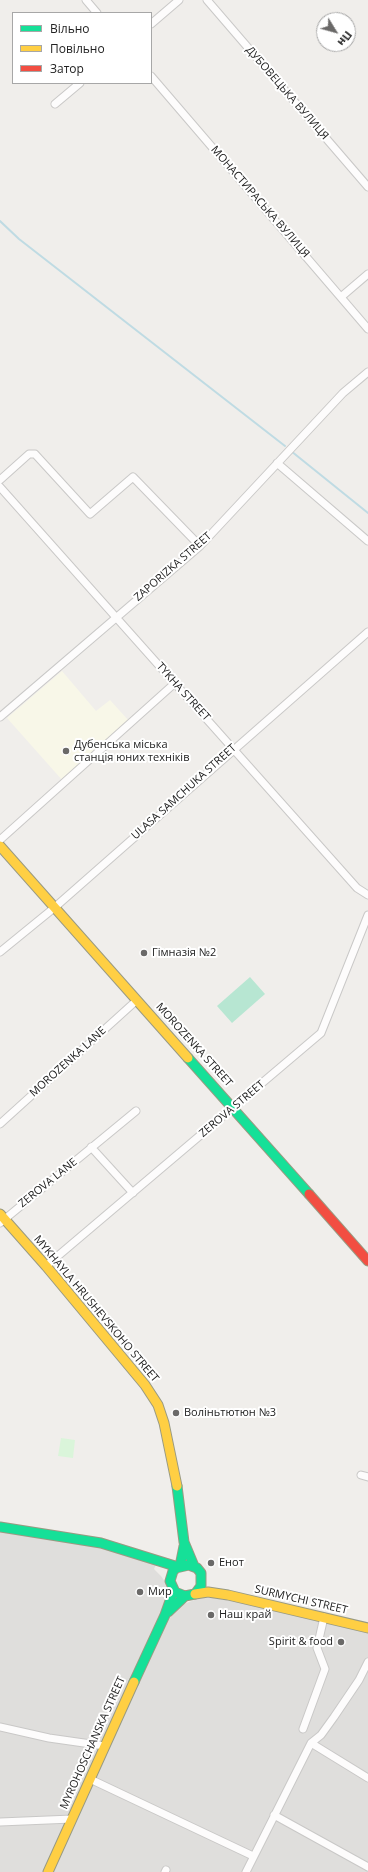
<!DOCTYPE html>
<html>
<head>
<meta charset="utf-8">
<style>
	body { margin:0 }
	#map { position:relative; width:368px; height:1872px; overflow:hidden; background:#f0eeeb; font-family:"Open Sans",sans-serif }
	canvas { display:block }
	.legend { position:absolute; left:12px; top:12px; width:140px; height:72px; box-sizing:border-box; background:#fff; border:1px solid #a7a7a7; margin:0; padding:5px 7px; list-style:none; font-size:12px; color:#222 }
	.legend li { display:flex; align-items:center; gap:8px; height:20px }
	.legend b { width:20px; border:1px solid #a7a7a7 }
	.north { position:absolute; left:316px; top:12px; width:40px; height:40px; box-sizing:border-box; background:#fff; border:1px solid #a7a7a7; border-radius:50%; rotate:127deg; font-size:11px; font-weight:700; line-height:16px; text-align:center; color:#222 }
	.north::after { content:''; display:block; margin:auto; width:14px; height:18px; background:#6a6968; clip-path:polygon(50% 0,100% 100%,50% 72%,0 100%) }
</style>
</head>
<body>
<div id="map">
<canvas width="368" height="1872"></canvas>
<ul class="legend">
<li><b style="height:5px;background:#16e098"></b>Вільно</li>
<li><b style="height:5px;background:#ffcf43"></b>Повільно</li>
<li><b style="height:5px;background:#f24e42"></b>Затор</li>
</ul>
<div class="north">Пн</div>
</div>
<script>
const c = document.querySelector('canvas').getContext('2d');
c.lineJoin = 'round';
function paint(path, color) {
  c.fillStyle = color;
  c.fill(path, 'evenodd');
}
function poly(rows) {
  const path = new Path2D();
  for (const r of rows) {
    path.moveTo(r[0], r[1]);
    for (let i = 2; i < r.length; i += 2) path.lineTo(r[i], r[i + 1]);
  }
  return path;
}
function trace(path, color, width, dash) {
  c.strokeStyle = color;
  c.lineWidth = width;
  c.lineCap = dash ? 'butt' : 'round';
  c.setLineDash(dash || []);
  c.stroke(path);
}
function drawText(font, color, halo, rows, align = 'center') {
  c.font = font + ' "Open Sans",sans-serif';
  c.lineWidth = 4;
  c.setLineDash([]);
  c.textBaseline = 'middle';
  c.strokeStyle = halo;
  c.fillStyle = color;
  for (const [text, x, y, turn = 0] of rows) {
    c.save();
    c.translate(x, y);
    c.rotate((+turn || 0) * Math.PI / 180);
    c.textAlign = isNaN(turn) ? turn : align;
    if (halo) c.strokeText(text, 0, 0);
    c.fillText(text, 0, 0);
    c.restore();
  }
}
paint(poly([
	[0,1527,101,1543,157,1562,154,1569,161,1576,181,1605,200,1598,214,1598,368,1625,368,1872,0,1872]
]), '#dfdedc');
paint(poly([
	[62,671,96,711,110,700,129,721,63,781,7,718]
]), '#f8f7e8');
paint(poly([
	[61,1438,75,1440,73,1458,58,1456]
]), '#daf5da');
paint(poly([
	[250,977,265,994,232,1023,217,1006]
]), '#b7e6d2');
trace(poly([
	[0,221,19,239,285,446],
	[291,451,368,513]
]), '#bfdbe3', 2);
const street = poly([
	[86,0,97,13],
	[207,0,368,187],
	[151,24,179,0],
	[151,76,368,329],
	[55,104,80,83],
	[341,297,368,274],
	[277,463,368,541],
	[0,480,29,454,35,454,90,514,133,477,200,546],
	[0,487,357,888,368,895],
	[0,717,200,546,343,393,368,372],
	[0,840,175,683],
	[0,952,54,908,368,632],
	[0,1124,137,1000],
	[91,1147,133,1193],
	[0,1223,136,1111],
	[46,1266,321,1033,368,915],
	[361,1475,368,1477],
	[0,1727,49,1738,105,1746],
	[303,1729,325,1669,317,1648,324,1617],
	[311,1743,368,1778],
	[90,1779,253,1856],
	[274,1815,368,1867],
	[0,1822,72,1819],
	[165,1872,166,1870],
	[246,1872,311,1743,321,1735,334,1717,359,1680,368,1662]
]);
const fast = poly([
	[188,1058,309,1194],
	[177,1486,184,1542,194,1566],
	[0,1527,101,1543,175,1566,180,1566,184,1546],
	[168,1612,185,1596,195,1594,201,1586,201,1573,197,1568,189,1565,176,1568,173,1571,170,1581,175,1592,185,1596],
	[134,1682,165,1615,171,1598,172,1588]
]);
const slow = poly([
	[0,846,188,1058],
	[0,1214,46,1266,145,1385,158,1405,164,1423,177,1486],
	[195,1594,208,1592,228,1595,368,1628],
	[48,1872,134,1682]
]);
const jam = poly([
	[309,1194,368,1261]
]);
trace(street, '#c9c8c7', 9);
trace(fast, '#999a82', 11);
trace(slow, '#999a82', 11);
trace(jam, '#999a82', 11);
trace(street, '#fdfcfc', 7);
trace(fast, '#16e098', 9);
trace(slow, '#ffcf43', 9);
trace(jam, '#f24e42', 9);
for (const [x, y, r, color] of [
	[66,751,4,"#6a6968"],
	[144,953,4,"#6a6968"],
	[176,1413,4,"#6a6968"],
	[211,1563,4,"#6a6968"],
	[140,1592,4,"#6a6968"],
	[211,1615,4,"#6a6968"],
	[341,1642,4,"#6a6968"]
]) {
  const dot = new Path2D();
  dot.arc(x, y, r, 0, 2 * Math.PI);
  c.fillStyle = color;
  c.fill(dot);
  trace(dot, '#fff', 1.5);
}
drawText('11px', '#222', '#fff', [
	["ДУБОВЕЦЬКА ВУЛИЦЯ",287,93,49],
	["МОНАСТИРАСЬКА ВУЛИЦЯ",260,202,49],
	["ZAPORIZKA STREET",173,567,-41],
	["TYKHA STREET",183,692,48],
	["ULASA SAMCHUKA STREET",184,792,-42],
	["MOROZENKA STREET",194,1045,48],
	["MOROZENKA LANE",68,1062,-42],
	["ZEROVA STREET",232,1109,-40],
	["ZEROVA LANE",48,1183,-39],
	["MYKHAYLA HRUSHEVSKOHO STREET",96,1309,50],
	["SURMYCHI STREET",301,1600,13],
	["MYROHOSCHANSKA STREET",93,1743,-66]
]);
drawText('11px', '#222', '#fff', [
	["Дубенська міська",74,745],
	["станція юних техніків",74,758],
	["Гімназія №2",152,953],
	["Воліньтютюн №3",184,1413],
	["Енот",219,1563],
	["Мир",148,1592],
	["Наш край",219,1615],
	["Spirit & food",333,1642,"right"]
], 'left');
</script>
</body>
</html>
